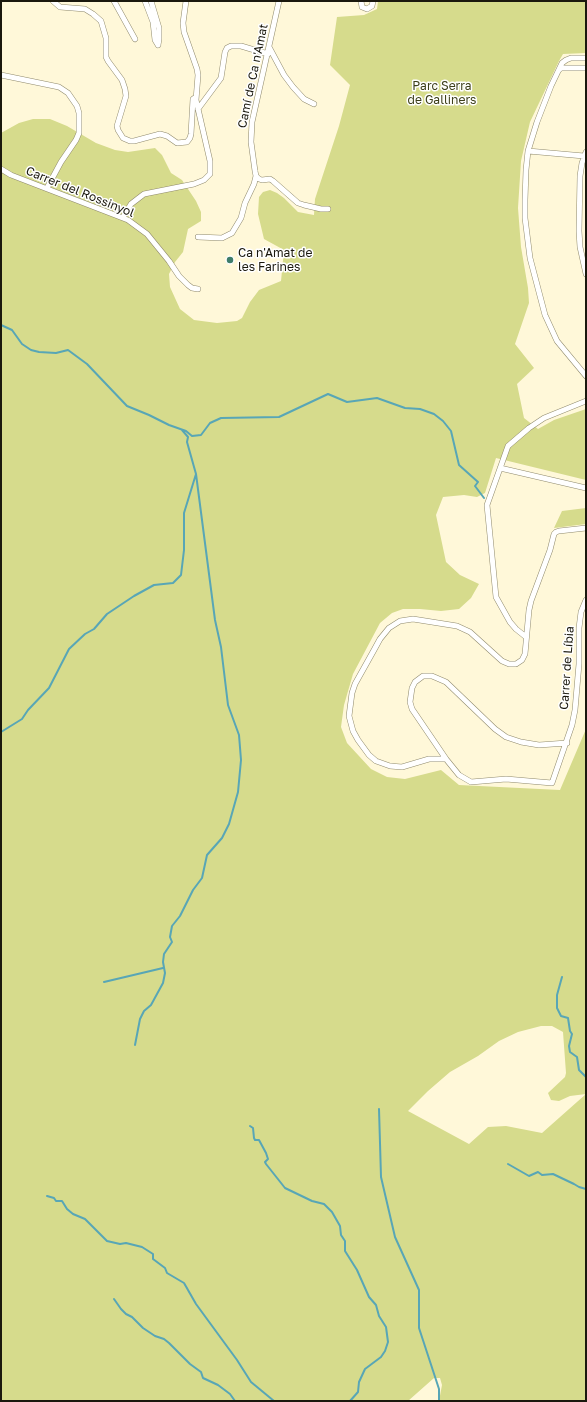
<!DOCTYPE html>
<html>
<head>
<meta charset="utf-8">
<style>
	body { margin:0 }
	#map { position:relative; width:587px; height:1402px; overflow:hidden; background:#fff8d9; font-family:"Golos Text",sans-serif }
	canvas { display:block }
	.frame { position:absolute; inset:0; border:2px solid #1a180d; pointer-events:none }
</style>
</head>
<body>
<div id="map">
<canvas width="587" height="1402"></canvas>
<div class="frame"></div>
</div>
<script>
const c = document.querySelector('canvas').getContext('2d');
c.lineJoin = 'round';
function paint(path, color) {
  c.fillStyle = color;
  c.fill(path, 'evenodd');
}
function poly(rows) {
  const path = new Path2D();
  for (const r of rows) {
    path.moveTo(r[0], r[1]);
    for (let i = 2; i < r.length; i += 2) path.lineTo(r[i], r[i + 1]);
  }
  return path;
}
function trace(path, color, width, dash) {
  c.strokeStyle = color;
  c.lineWidth = width;
  c.lineCap = dash ? 'butt' : 'round';
  c.setLineDash(dash || []);
  c.stroke(path);
}
function drawText(font, color, halo, rows, align = 'center') {
  c.font = font + ' "Golos Text",sans-serif';
  c.lineWidth = 3;
  c.setLineDash([]);
  c.textBaseline = 'middle';
  c.strokeStyle = halo;
  c.fillStyle = color;
  for (const [text, x, y, turn = 0] of rows) {
    c.save();
    c.translate(x, y);
    c.rotate((+turn || 0) * Math.PI / 180);
    c.textAlign = isNaN(turn) ? turn : align;
    if (halo) c.strokeText(text, 0, 0);
    c.fillText(text, 0, 0);
    c.restore();
  }
}
paint(poly([
	[378,1,586,1,586,53,563,54,559,61,530,122,521,161,518,208,521,247,528,288,529,303,515,344,534,368,517,384,524,418,538,429,554,420,586,409,586,480,496,458,485,493,477,497,464,495,443,497,436,515,446,562,460,575,479,584,471,598,459,609,441,611,420,609,403,609,392,613,380,623,353,674,344,705,341,727,347,743,371,769,387,777,405,779,441,770,459,785,560,790,586,729,586,1401,439,1401,442,1385,440,1378,434,1378,408,1401,1,1401,1,133,19,123,33,119,50,119,67,126,96,143,115,150,128,152,155,148,162,155,171,173,182,180,196,201,201,212,201,221,188,229,183,252,175,262,169,274,170,287,180,309,194,320,217,323,237,321,242,318,250,302,259,290,281,281,284,250,264,239,258,214,259,197,263,192,270,190,277,193,284,198,298,212,314,215,315,199,339,126,350,85,330,65,337,17,364,15,377,9],
	[541,1026,552,1026,563,1032,566,1073,565,1077,548,1093,551,1100,559,1101,570,1096,586,1094,542,1133,506,1126,488,1127,469,1144,408,1111,428,1091,450,1072,478,1056,499,1041,518,1032],
	[586,508,586,524,554,528,562,511]
]), '#d6db8c');
trace(poly([
	[1,325,12,330,22,344,31,350,39,352,56,353,68,350,87,364,127,406,149,415,169,425,186,431,192,436,201,435,210,423,221,418,279,417,328,394,347,402,377,398,405,408,420,409,434,414,443,421,451,431,459,465,478,482,475,486,484,498],
	[1,732,22,719,28,710,49,688,69,649,85,634,94,629,107,614,134,596,154,585,173,583,181,575,184,550,184,513,196,474,187,442,188,437,182,430],
	[562,977,557,995,557,1008,561,1016,568,1018,570,1031,572,1034,569,1046,570,1052,577,1057,579,1070,586,1077],
	[104,982,163,968],
	[135,1045,140,1019,144,1011,151,1005,163,983,165,973,163,962,164,954,172,942,170,937,172,926,180,916,193,890,202,878,207,855,222,838,229,824,238,792,241,760,239,735,228,705,221,647,215,620,196,474],
	[379,1109,381,1177,395,1237,419,1290,419,1328,439,1389,439,1401],
	[250,1126,253,1128,254,1138,255,1140,259,1140,266,1153,268,1159,265,1162,266,1164,285,1188,312,1201,324,1204,332,1212,340,1226,341,1235,345,1241,345,1251,357,1270,369,1297,376,1305,379,1316,386,1327,388,1342,385,1351,381,1357,365,1369,359,1382,358,1392,350,1401],
	[508,1164,529,1176,538,1172,542,1175,553,1174,574,1184,579,1187,586,1189],
	[47,1196,54,1198,56,1201,62,1201,67,1209,73,1214,85,1219,107,1241,120,1244,126,1243,142,1247,153,1254,153,1259,165,1268,167,1273,184,1283,196,1304,237,1360,251,1382,274,1401],
	[114,1299,121,1309,126,1314,132,1317,143,1328,155,1336,164,1339,169,1343,190,1364,201,1372,203,1378,218,1385,230,1394,235,1401]
]), '#58a6b6', 2);
const street = poly([
	[53,1,60,7,85,9,93,14,101,21,106,38,106,57,108,61,122,80,125,89,126,96,117,126,118,130,123,138,130,141,134,141,160,134,167,136,177,143,187,142,190,138,191,134,193,99,196,97],
	[114,1,135,39],
	[145,1,153,22,155,40,158,45],
	[151,1,159,28,159,39,158,45],
	[361,1,362,7,367,9,372,6,373,1],
	[269,47,284,75,293,87,304,99,314,104],
	[586,58,571,58,566,60,562,63,551,86,537,122,528,151,526,170,525,200,525,218,530,258,545,315,557,341,586,376],
	[559,70,561,68,586,68],
	[1,75,59,87,68,93,77,106,79,113,79,133,76,140,61,162,47,188],
	[198,109,221,78,225,52,227,48,231,46,241,46,268,54],
	[528,151,584,156],
	[586,152,582,163,580,176,579,231,580,247,586,274],
	[1,169,11,175,128,220,147,234,169,261,179,276,188,285,192,288,198,289],
	[256,176,259,179,262,180,270,179,273,181,298,203,304,205,321,209,328,209],
	[123,217,131,204,144,194,194,184,204,180,210,174,210,161,196,100,198,75,197,69,184,32,183,23,186,1],
	[198,237,222,238,232,233,241,218,245,203,254,184,256,176,255,171,251,142,252,122,279,1],
	[500,468,586,488],
	[586,528,559,531,556,532,554,534,550,550,531,601,529,610,525,654,522,660,516,664,509,664,502,661,470,632,457,626,413,619,400,621,389,628,380,639,374,650,355,684,352,693,349,716,353,731,358,740,369,755,376,761,390,766,402,767,429,759,446,759,459,775,471,782,506,779,552,783,572,725,575,710,579,664,579,628,581,612,586,600],
	[526,637,516,629,510,622,496,597,487,505,508,446,529,428,544,418,586,401],
	[446,759,412,709,410,702,412,688,415,682,423,676,432,676,446,682,495,729,506,737,521,742,539,745,567,743]
]);
trace(street, '#908a6d', 6);
trace(street, '#fff', 5);
for (const [x, y, r, color] of [
	[230,260,4,"#3e7d6a"]
]) {
  const dot = new Path2D();
  dot.arc(x, y, r, 0, 2 * Math.PI);
  c.fillStyle = color;
  c.fill(dot);
  trace(dot, '#fff', 1.5);
}
drawText('12px', '#1a180d', '#fff', [
	["Camí de Ca n'Amat",253,76,-78],
	["Carrer del Rossinyol",80,192,22],
	["Carrer de Líbia",567,668,-86]
]);
drawText('12px', '#3d3f1a', '#fff', [
	["Parc Serra",442,86],
	["de Galliners",442,100]
]);
drawText('12px', '#1a180d', '#fff', [
	["Ca n'Amat de",238,253],
	["les Farines",238,267]
], 'left');
</script>
</body>
</html>
